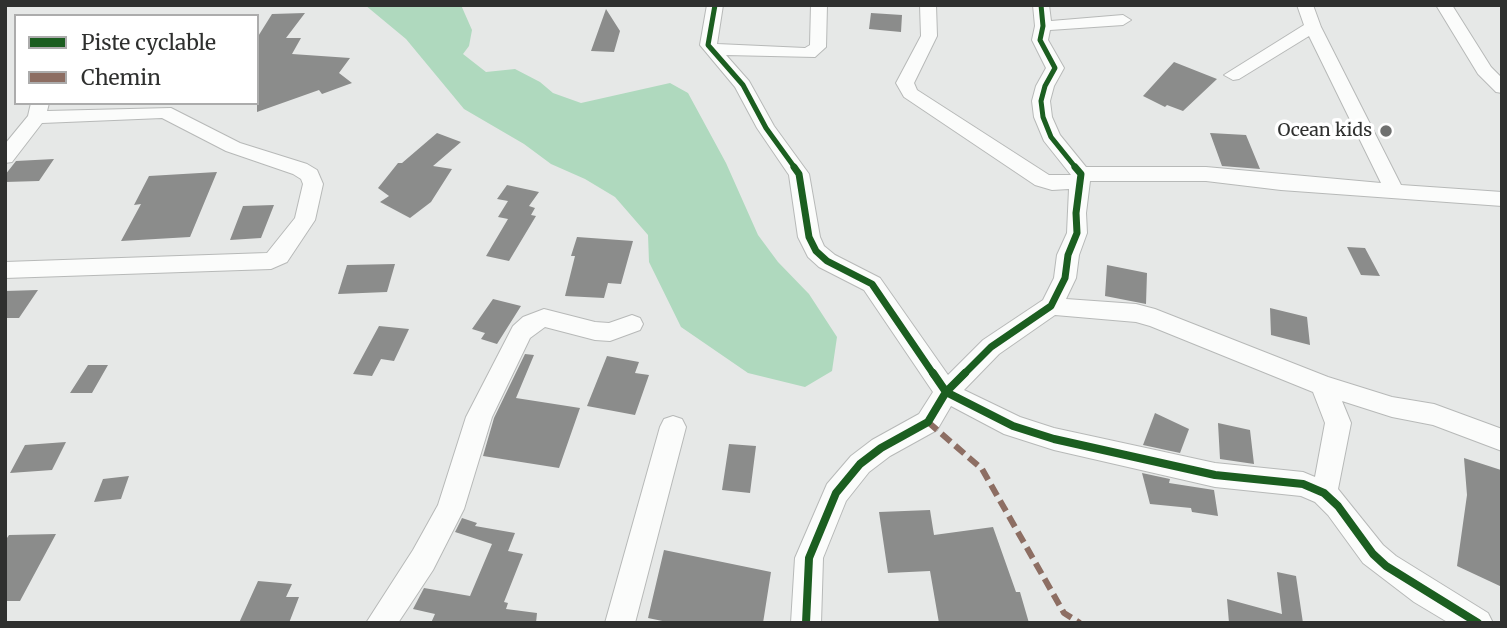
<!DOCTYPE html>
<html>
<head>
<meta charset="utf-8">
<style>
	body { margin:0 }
	#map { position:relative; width:1507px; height:628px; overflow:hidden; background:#e6e8e7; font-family:Merriweather,serif }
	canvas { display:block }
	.frame { position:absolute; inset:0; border:7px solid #2f302f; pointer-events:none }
	.legend { position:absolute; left:14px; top:14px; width:245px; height:91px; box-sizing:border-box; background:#fff; border:2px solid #acacac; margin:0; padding:9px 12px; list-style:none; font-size:21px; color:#2f302f }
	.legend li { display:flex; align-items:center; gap:14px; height:35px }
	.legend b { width:35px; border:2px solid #acacac }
</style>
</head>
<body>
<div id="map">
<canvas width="1507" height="628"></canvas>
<div class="frame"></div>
<ul class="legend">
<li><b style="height:9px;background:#1b5e20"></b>Piste cyclable</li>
<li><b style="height:9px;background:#8d6e63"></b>Chemin</li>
</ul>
</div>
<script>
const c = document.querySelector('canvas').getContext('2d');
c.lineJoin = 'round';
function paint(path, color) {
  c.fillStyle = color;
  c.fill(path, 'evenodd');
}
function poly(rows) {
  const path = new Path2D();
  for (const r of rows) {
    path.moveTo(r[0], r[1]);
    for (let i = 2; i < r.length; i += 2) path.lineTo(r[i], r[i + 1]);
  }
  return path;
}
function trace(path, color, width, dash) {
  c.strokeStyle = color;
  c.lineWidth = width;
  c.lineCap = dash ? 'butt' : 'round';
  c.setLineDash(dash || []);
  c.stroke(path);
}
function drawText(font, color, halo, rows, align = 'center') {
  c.font = font + ' Merriweather,serif';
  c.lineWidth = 7;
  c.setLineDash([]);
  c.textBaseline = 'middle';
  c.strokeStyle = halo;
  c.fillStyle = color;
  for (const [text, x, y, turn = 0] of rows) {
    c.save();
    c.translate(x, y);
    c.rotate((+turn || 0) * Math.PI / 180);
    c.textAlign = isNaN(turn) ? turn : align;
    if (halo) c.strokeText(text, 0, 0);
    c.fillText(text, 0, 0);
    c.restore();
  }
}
paint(poly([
	[365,5,461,5,472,30,469,46,463,54,486,72,515,69,540,82,553,93,581,103,670,83,688,93,726,163,758,235,778,262,809,294,837,337,832,371,805,387,748,373,681,327,649,262,648,235,615,197,585,179,551,164,524,144,464,109,406,39]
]), '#afd9be');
paint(poly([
	[606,9,620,31,614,52,591,51],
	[305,13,286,38,301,38,292,54,350,58,339,73,352,83,322,94,319,90,257,112,257,38,272,14],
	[871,13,902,15,901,32,869,29],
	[1174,62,1217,79,1183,111,1167,105,1165,107,1143,96],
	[437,133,461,142,433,166,452,169,431,202,410,218,380,202,389,196,378,188,398,163,402,163],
	[1210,133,1246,135,1260,169,1222,166],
	[54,159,39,181,5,182,5,175,16,161],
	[217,172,190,237,121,241,141,204,134,205,149,176],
	[507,185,539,192,529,206,535,208,531,215,536,216,509,261,486,256,508,219,498,217,508,201,497,199],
	[274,205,261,238,230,240,243,206],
	[577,237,633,241,621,284,608,283,604,298,565,296,575,256,571,256],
	[1347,247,1365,248,1380,276,1361,275],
	[395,264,387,292,338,294,347,265],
	[1107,265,1147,273,1146,304,1105,296],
	[38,290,19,318,5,318,5,291],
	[493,299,521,306,497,344,481,339,485,333,472,329],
	[1270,308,1307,317,1310,345,1271,335],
	[379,326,409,329,394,361,381,359,372,376,353,374],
	[525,354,534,355,516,398,580,408,559,468,483,456,494,418],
	[607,356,639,362,635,373,649,375,635,415,587,406],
	[88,365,108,365,92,393,70,393],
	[1155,413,1189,429,1180,453,1143,445],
	[1218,423,1250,430,1254,464,1220,459],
	[66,442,52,470,10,473,25,445],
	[729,444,756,446,750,493,722,490],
	[1464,458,1501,470,1502,587,1457,566,1467,495],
	[1142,473,1170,479,1169,483,1214,490,1218,516,1192,512,1191,508,1150,504],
	[129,476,121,499,94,502,103,479],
	[930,510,934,535,993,527,1016,592,1020,592,1029,623,939,623,930,571,888,573,879,512],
	[462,518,477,523,475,526,515,533,508,551,523,554,504,602,508,603,506,609,537,613,536,623,431,623,435,614,413,609,424,588,470,596,492,544,455,532],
	[56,534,20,601,5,601,5,541,9,535],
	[664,550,771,572,763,623,672,623,648,618],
	[1277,572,1296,576,1303,623,1229,623,1227,599,1282,614],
	[258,581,292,584,286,597,299,597,289,623,239,623]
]), '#8b8c8b');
const minor = poly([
	[707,5,723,5,717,44,805,48,810,45,811,5,827,5,826,47,815,57,726,55,749,81,774,126,809,174,820,237,824,246,835,255,880,278,948,375,983,340,1043,300,1054,278,1057,255,1067,233,1069,189,1052,190,1035,185,904,97,896,83,921,36,920,5,936,5,937,36,914,83,917,90,1049,175,1071,175,1044,141,1034,117,1032,101,1036,86,1046,68,1032,40,1035,26,1033,5,1049,5,1051,21,1123,15,1131,20,1123,25,1050,30,1048,40,1064,68,1054,86,1050,101,1052,117,1060,135,1086,167,1206,167,1381,183,1309,36,1239,79,1233,80,1224,75,1304,25,1297,5,1313,5,1321,27,1401,185,1502,192,1502,206,1281,190,1206,181,1090,181,1086,213,1087,233,1079,255,1076,278,1066,299,1136,304,1155,309,1328,377,1392,397,1434,404,1502,429,1502,451,1433,425,1392,417,1342,401,1351,423,1338,489,1383,545,1396,556,1488,613,1493,623,1449,623,1414,602,1363,563,1328,515,1315,502,1301,496,1215,487,1054,450,1004,434,951,406,937,430,890,456,869,472,846,501,823,558,821,623,791,623,795,558,827,484,851,456,872,440,919,414,933,392,864,290,819,267,808,257,798,237,789,175,757,128,735,87,700,45,707,5],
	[1055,315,1136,322,1150,326,1313,392,1325,423,1315,477,1303,472,1215,463,1054,428,1020,417,964,390,999,354,1055,315],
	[1436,5,1452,5,1491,67,1502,78,1502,93,1496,92,1478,74,1436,5],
	[31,103,49,103,47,111,171,108,240,143,307,164,317,170,323,184,315,220,287,262,271,269,5,278,5,262,267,253,295,218,303,184,301,179,293,174,226,151,162,118,42,123,12,162,5,163,5,144,28,116,31,103],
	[544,309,595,322,609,323,632,315,640,318,643,324,640,330,610,341,595,340,545,327,530,338,492,417,464,509,433,570,398,623,366,623,413,550,438,505,466,417,513,326,523,317,544,309],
	[673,416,682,419,686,427,635,623,605,623,660,427,664,419,673,416]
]);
trace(minor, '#b7b9b8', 2);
paint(minor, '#fbfcfb');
trace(poly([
	[928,422,982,469,1064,613,1080,623]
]), '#8d6e63', 6, [12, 6]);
trace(poly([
	[715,5,708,45,743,85,766,128,795,168],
	[1041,5,1043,26,1040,40,1055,68,1045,86,1041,101,1043,117,1051,137,1076,168]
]), '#1b5e20', 5);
trace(poly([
	[794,167,799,174,809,237,816,251,827,261,872,284,934,375],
	[963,375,991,347,1051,306,1065,278,1068,255,1077,233,1076,213,1081,174,1075,167]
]), '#1b5e20', 7);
trace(poly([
	[933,373,946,392,1013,426,1054,439,1215,475,1303,484,1324,493,1338,506,1373,554,1386,566,1478,623],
	[806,623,809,558,836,493,860,464,881,448,928,422,946,392,965,373]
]), '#1b5e20', 8);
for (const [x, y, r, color] of [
	[1386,131,7,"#6f706f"]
]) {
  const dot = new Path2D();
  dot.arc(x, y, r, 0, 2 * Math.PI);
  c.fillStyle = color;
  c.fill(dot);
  trace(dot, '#fff', 2.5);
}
drawText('18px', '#2f302f', '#fff', [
	["Ocean kids",1372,131]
], 'right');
</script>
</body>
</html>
